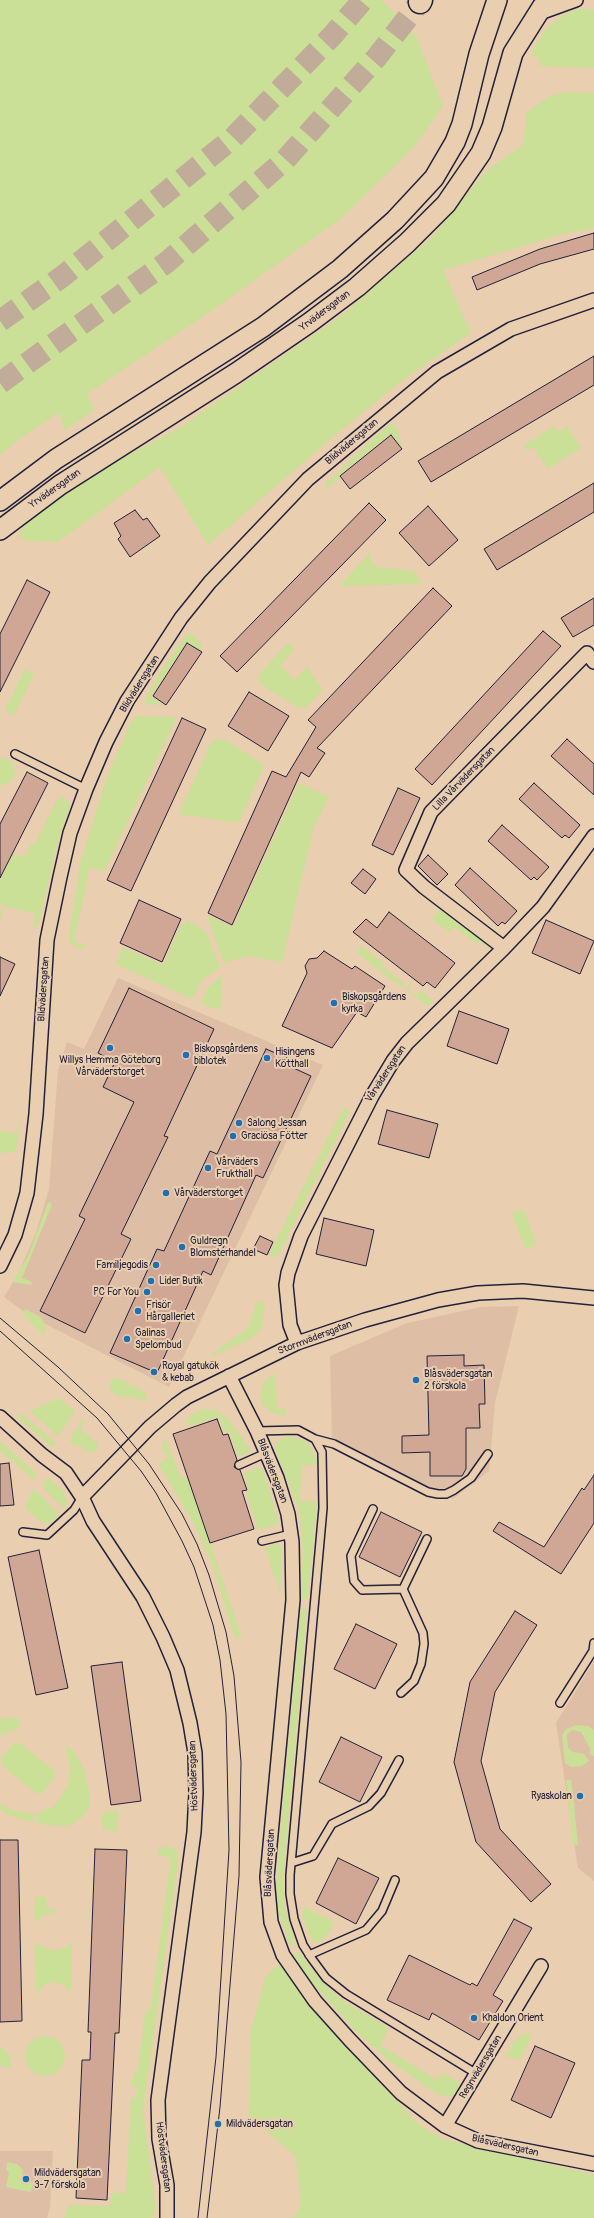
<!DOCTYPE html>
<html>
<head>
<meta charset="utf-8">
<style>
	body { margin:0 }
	canvas { display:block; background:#e9ceb0 }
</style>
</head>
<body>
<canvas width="594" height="2218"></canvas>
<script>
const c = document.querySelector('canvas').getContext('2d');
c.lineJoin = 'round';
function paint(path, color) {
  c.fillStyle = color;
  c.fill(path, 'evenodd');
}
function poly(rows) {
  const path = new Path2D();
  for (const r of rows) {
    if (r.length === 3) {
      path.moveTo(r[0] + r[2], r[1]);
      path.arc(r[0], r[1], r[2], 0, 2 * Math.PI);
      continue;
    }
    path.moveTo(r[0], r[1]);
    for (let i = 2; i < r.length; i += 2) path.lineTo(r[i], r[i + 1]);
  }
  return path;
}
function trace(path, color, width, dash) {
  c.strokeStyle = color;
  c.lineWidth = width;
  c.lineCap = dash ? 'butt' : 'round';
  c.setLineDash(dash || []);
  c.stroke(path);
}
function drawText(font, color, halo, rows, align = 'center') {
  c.font = font + ' Pangolin,sans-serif';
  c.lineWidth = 4;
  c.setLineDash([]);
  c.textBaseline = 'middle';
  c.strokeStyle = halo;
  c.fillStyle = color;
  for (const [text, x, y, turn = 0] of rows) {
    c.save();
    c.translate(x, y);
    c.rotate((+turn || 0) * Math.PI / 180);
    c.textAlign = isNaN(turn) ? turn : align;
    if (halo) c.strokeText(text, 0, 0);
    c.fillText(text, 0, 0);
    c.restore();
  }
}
paint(poly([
	[118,978,323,1065,169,1387,30,1316,4,1297,19,1272,36,1233,49,1189,58,1070,67,1042,84,1049],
	[519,1306,495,1403,489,1471,453,1499,332,1438,330,1356,407,1323,481,1307],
	[594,1661,594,1881,578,1868,556,1723],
	[0,2151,53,2151,50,2207,47,2218,0,2218]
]), '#debfa6');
paint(poly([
	[0,0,382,0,416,36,443,106,416,145,342,218,207,314,87,394,95,410,65,430,63,428,60,412,18,440,0,455],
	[578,9,593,9,594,11,594,68,542,66,540,65,537,55,529,59,536,44,548,27,563,15],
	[565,92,594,93,594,228,563,234,443,270,471,333,404,379,334,436,208,545,160,467,58,542,27,541,18,536,25,524,68,487,181,427,342,315,432,237,487,170,523,145,527,112,550,96],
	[389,424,393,424,398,430,402,448,391,434,339,475,340,477,328,489,324,485],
	[554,426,558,432,567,426,581,448,547,469,534,447,527,451,524,445],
	[370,553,370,561,377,567,414,571,421,582,420,584,342,586,341,584],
	[187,634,191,634,196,637,202,646,202,651,187,642,151,696,165,706,145,703,145,699,161,671],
	[289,642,294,650,280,666,295,680,307,667,323,690,305,708,299,708,268,689,258,680,261,672],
	[25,669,34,674,14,715,5,710],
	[136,716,177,717,104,872,90,867,74,941,87,946,85,949,82,949,70,943,69,939,80,864,108,774,130,724],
	[220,739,224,739,264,765,239,823,179,814,210,745,215,740],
	[0,757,11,761,16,771,11,782,0,786],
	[299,783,329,797,314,826,282,962,248,956,224,963,207,915,233,927],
	[61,796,70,803,70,805,55,851,39,924,35,927,33,926,35,913,4,907,0,920,0,912,4,905,0,904,0,880,12,855,25,856,31,844,35,844,56,802],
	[441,908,489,944,492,948,490,949,479,941,476,943,454,927,449,932,432,919],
	[188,920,206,932,220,968,203,979,192,999,116,964,123,947,163,965,182,923,186,924],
	[361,946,384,963,382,966,405,984,403,987,392,980,357,953],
	[222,975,221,1009,213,1008,201,1003,209,987],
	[410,982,412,983,408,990,416,996,421,990,433,1001,428,1006,406,990],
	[343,1109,348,1109,348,1115,279,1254,274,1257,268,1256],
	[18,1122,20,1122,16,1152,0,1153,0,1131,17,1134],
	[48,1202,52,1204,51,1207,22,1278,32,1282,31,1285,13,1282,29,1254],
	[523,1209,537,1245,526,1249,512,1214],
	[260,1301,263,1302,265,1307,262,1326,256,1335,245,1342,212,1356,211,1354,248,1328,257,1303],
	[25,1309,41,1317,46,1327,43,1335,29,1321,23,1313],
	[275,1374,277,1409,285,1409,286,1414,283,1416,269,1411,262,1403,260,1396,265,1380],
	[116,1378,142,1390,147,1396,147,1401,133,1397,120,1397,112,1392,109,1385,112,1379],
	[59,1398,75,1411,58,1436,30,1411],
	[203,1409,215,1410,227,1417,250,1449,249,1452,238,1457,229,1431,224,1432,218,1417,190,1426,186,1420,194,1413],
	[22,1414,56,1443,53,1448,18,1418,17,1416],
	[83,1418,85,1420,80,1429,99,1445,93,1453,69,1442],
	[284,1437,293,1437,305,1441,310,1446,316,1458,316,1465,302,1466,300,1501,317,1502,308,1599,301,1598,303,1552,299,1510,275,1450,276,1443],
	[166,1439,181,1478,188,1477,242,1638,235,1638,212,1564,194,1524,159,1465,170,1456,162,1450,163,1443],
	[0,1441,37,1474,35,1480,0,1451],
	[257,1468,261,1468,264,1473,279,1523,261,1530,258,1530,246,1492,249,1491,244,1473],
	[48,1477,64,1492,67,1503,65,1509,44,1489,44,1482],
	[34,1489,59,1514,51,1523,43,1523,26,1509,25,1505],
	[276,1544,281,1545,282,1551,280,1593,265,1548],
	[301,1608,307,1609,283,1878,284,1905,295,1943,290,1946,278,1910,276,1884],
	[18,1717,20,1727,0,1736,0,1719],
	[576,1725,588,1726,594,1730,594,1756,591,1755,589,1752,591,1750,581,1732,572,1730,567,1734,568,1748,573,1752,584,1754,589,1761,582,1766,571,1767,565,1763,562,1735,566,1729],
	[13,1743,20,1743,55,1771,55,1777,42,1793,37,1794,3,1767,1,1759],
	[66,1745,74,1751,85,1771,89,1791,89,1808,82,1818,71,1825,58,1826,39,1824,35,1814,54,1806,68,1786,70,1770],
	[566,1780,571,1780,573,1795,578,1845,573,1845],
	[0,1804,14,1811,33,1813,34,1823,9,1815,0,1809],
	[118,1810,117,1833,104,1829,102,1826,101,1819,104,1812],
	[170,1846,178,1853,178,1862,143,2110,156,2209,152,2218,64,2218,69,2205,110,2206,112,2193,126,2193,131,2098,136,2098,138,2087,131,2086,132,2080,138,2067,145,2014,151,2008,171,1858,156,1854,161,1847],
	[35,1897,46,1897,48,1909,56,1909,56,1912,43,1915,35,1923],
	[304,1907,334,1922,329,1933,319,1943,313,1941,309,1935,302,1914],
	[72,1941,71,1992,63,1985,53,1982,44,1985,36,1995,35,1943,53,1951,65,1948],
	[299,1952,320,1980,332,1991,345,2002,386,2026,387,2031,380,2045,437,2080,443,2073,459,2082,458,2092,451,2096,438,2095,386,2058,354,2029,315,1986,293,1955],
	[279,1964,363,2065,417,2123,442,2139,594,2175,594,2218,294,2218,301,2205,296,2157,249,2115,250,2033,266,1976],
	[523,2034,532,2034,520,2061,506,2056,515,2040],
	[45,2056,20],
	[0,2047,9,2054,11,2059,10,2069,0,2065],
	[7,2162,17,2164,23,2170,22,2180,33,2182,31,2192,6,2187,9,2172,6,2170]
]), '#c9e096');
const building = poly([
	[594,233,594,249,540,264,477,290,472,277,540,249,594,233],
	[594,356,594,385,431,482,418,461,594,356],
	[391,435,402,449,350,489,340,476,391,435],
	[594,483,594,512,497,570,484,549,594,483],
	[369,503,386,520,237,672,220,656,369,503],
	[428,506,458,540,429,566,399,533,428,506],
	[135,510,143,520,147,518,160,536,130,557,118,539,121,536,114,523,135,510],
	[27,580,50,592,0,692,0,634,27,580],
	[433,588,452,606,317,748,325,753,309,777,301,772,232,925,208,913,272,771,286,777,316,727,308,720,433,588],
	[594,598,594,625,573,637,561,618,594,598],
	[543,631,561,646,432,785,415,769,543,631],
	[187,643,202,652,166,705,153,696,187,643],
	[249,692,289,716,268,751,228,726,249,692],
	[182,718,206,729,131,891,107,880,182,718],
	[567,739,594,764,594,795,551,756,567,739],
	[27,772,48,783,0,878,0,824,27,772],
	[534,783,580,825,569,838,565,835,562,838,519,799,534,783],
	[398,788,420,798,393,855,372,845,398,788],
	[502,825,549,867,537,880,534,877,531,880,488,841,502,825],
	[428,855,448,874,437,885,418,866,428,855],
	[470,868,517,911,505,924,502,922,498,926,455,885,470,868],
	[363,869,376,879,365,894,351,883,363,869],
	[139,900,181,919,162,962,120,943,139,900],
	[389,912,455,963,435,988,427,982,423,986,353,932,366,919,377,928,389,912],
	[546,920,594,941,580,974,532,953,546,920],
	[324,951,352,969,355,966,385,986,366,1017,357,1012,332,1048,282,1026,307,973,305,966,309,959,317,958,324,951],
	[0,957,15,964,0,996,0,957],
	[129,988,214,1029,164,1136,168,1137,121,1234,131,1239,85,1333,40,1311,85,1219,79,1216,134,1102,103,1087,115,1062,98,1053,129,988],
	[459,1011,509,1029,497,1064,447,1046,459,1011],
	[266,1049,292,1060,289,1066,311,1076,263,1178,256,1175,211,1275,203,1271,157,1373,110,1353,157,1249,164,1251,210,1151,217,1154,266,1049],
	[387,1110,438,1124,429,1158,378,1144,387,1110],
	[324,1218,374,1230,366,1266,316,1254,324,1218],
	[260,1236,273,1242,267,1255,253,1249,260,1236],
	[464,1355,464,1366,484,1365,485,1404,479,1404,480,1428,466,1428,466,1469,462,1476,430,1476,430,1452,402,1453,402,1436,429,1435,427,1356,464,1355],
	[217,1419,223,1435,228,1434,237,1460,234,1467,240,1470,247,1490,242,1491,254,1529,210,1543,173,1434,217,1419],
	[9,1463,14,1505,0,1506,0,1464,9,1463],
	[594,1475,594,1523,561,1574,493,1531,499,1522,544,1547,582,1488,584,1490,594,1475],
	[381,1512,422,1532,400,1577,359,1557,381,1512],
	[39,1550,68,1688,36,1695,8,1557,39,1550],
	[515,1611,537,1625,495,1692,481,1761,500,1829,551,1884,531,1902,476,1842,454,1762,470,1682,515,1611],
	[356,1624,397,1644,375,1689,334,1669,356,1624],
	[122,1662,141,1801,111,1805,91,1666,122,1662],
	[341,1737,382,1757,360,1802,319,1782,341,1737],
	[0,1840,18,1840,22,2021,0,2022,0,1840],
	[95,1849,127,1850,119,2033,115,2033,107,2200,76,2198,82,2060,90,2060,91,2032,88,2032,95,1849],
	[338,1858,379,1878,356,1924,316,1903,338,1858],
	[514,1919,532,1928,493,1995,503,2001,479,2040,432,2013,429,2020,387,2000,409,1955,470,1985,472,1983,477,1986,514,1919],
	[535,2046,575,2063,551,2118,511,2100,535,2046]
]);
paint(building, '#d0a794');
trace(building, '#22223b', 1);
trace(poly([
	[0,321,63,276,233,138,332,36,363,0],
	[0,383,167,262,285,160,377,57,420,2]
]), '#c1ac99', 22, [22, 11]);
const lane = poly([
	[15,754,86,789],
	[257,1431,298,1430,315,1439,322,1452,323,1508,290,1875,290,1894,294,1919,303,1945,312,1959,326,1978,346,1994,477,2074],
	[315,1439,334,1444,428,1492,438,1494,446,1494,454,1490,471,1478,488,1454],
	[239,1465,266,1453],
	[373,1509,351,1556,354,1581,362,1590,403,1589,427,1539],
	[23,1532,47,1535,74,1510,82,1497],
	[262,1541,291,1534],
	[401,1693,414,1681,421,1664,424,1644,423,1633,403,1589],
	[560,1703,593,1651,594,1643],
	[291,1863,313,1856,332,1824,369,1806,381,1793,399,1760],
	[309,1955,366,1930,382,1911,395,1880]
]);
const street = poly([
	[540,13,576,0],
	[504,948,424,887,406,870,431,812,587,653,594,662],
	[0,1266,15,1235,27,1193,36,1114,47,940,60,877,70,833,86,789,106,742,127,701,181,618,210,582,308,479,437,372,511,329,594,300],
	[297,1343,290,1325,286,1285,288,1273,301,1236,372,1096,393,1061,407,1043,504,948,543,907,594,836],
	[229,1376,257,1431,277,1478,288,1514,292,1542,293,1600,267,1877,271,1922,283,1955,315,2001,350,2040,401,2093,445,2126,478,2141,594,2164],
	[0,1417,42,1455,66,1473,82,1497,93,1521,143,1597,163,1637,177,1670,190,1723,195,1753,196,1793,194,1832,158,2100,159,2139,167,2185,167,2218],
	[82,1497,150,1427,176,1405,187,1397,297,1343,365,1320,438,1300,478,1293,523,1291,594,1298],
	[445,2126,541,1966]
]);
const secondary = poly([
	[0,501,56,459,263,327,340,269,395,220,434,178,455,142,462,124,479,54,497,0],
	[0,530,60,485,236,373,309,323,357,287,407,243,446,204,481,153,492,127,513,53,542,7,549,0]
]);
const highway = poly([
	[420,2,421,0]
]);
trace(lane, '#22223b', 10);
trace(street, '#22223b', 16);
trace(secondary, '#22223b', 22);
trace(highway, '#22223b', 25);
trace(lane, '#e9ceb0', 7);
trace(street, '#e9ceb0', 13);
trace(secondary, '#e9ceb0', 19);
trace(highway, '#e9ceb0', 22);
trace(poly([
	[0,1318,58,1367,108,1414,149,1464,182,1514,197,1544,209,1575,226,1632,234,1676,241,1762,239,1876,220,2107,207,2218],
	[0,1331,97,1418,141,1471,156,1493,182,1541,194,1567,213,1625,220,1660,226,1714,229,1850,216,2057,198,2218]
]), '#22223b', 1);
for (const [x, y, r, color] of [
	[334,1003,4,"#1f6fb2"],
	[110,1048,4,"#1f6fb2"],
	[186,1055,4,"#1f6fb2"],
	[267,1058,4,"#1f6fb2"],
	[239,1123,4,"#1f6fb2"],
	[233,1136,4,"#1f6fb2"],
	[208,1168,4,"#1f6fb2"],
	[166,1193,4,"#1f6fb2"],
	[182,1247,4,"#1f6fb2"],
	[156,1265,4,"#1f6fb2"],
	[151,1281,4,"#1f6fb2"],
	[147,1292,4,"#1f6fb2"],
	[138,1311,4,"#1f6fb2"],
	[127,1339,4,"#1f6fb2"],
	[154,1372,4,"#1f6fb2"],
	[416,1380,4,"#1f6fb2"],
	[580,1796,4,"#1f6fb2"],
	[474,2018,4,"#1f6fb2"],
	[218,2124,4,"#1f6fb2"],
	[26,2179,4,"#1f6fb2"]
]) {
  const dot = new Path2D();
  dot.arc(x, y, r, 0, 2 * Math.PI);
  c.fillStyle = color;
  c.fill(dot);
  trace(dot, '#e9ceb0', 1.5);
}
drawText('10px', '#22223b', '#e9ceb0', [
	["Yrvädersgatan",325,311,-37],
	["Blidvädersgatan",352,442,-40],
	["Yrvädersgatan",55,489,-35],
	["Blidvädersgatan",140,684,-58],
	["Lilla Vårvädersgatan",464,779,-46],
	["Blidvädersgatan",44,989,-86],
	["Vårvädersgatan",386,1074,-57],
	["Stormvädersgatan",315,1338,-21],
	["Blåsvädersgatan",272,1471,69],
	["Höstvädersgatan",194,1776,-92],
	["Blåsvädersgatan",270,1863,-87],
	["Regnvädersgatan",481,2067,-59],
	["Blåsvädersgatan",505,2146,13],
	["Höstvädersgatan",163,2157,83]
]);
drawText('10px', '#22223b', '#e9ceb0', [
	["Biskopsgårdens",342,997],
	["kyrka",342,1009],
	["Biskopsgårdens",194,1049],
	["biblotek",194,1061],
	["Hisingens",275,1052],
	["Kötthall",275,1064],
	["Willys Hemma Göteborg",110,1060,"center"],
	["Vårväderstorget",110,1072,"center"],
	["Salong Jessan",247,1123],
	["Graciösa Fötter",241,1136],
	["Vårväders",216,1162],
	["Frukthall",216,1174],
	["Vårväderstorget",174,1193],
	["Guldregn",190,1241],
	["Blomsterhandel",190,1253],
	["Familjegodis",148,1265,"right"],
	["Lider Butik",159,1281],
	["PC For You",139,1292,"right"],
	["Frisör",146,1305],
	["Hårgalleriet",146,1317],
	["Galinas",135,1333],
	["Spelombud",135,1345],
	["Royal gatukök",162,1366],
	["& kebab",162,1378],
	["Blåsvädersgatan",424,1374],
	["2 förskola",424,1386],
	["Ryaskolan",572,1796,"right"],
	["Khaldon Orient",482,2018],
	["Mildvädersgatan",226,2124],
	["Mildvädersgatan",34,2173],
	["3-7 förskola",34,2185]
], 'left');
</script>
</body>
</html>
